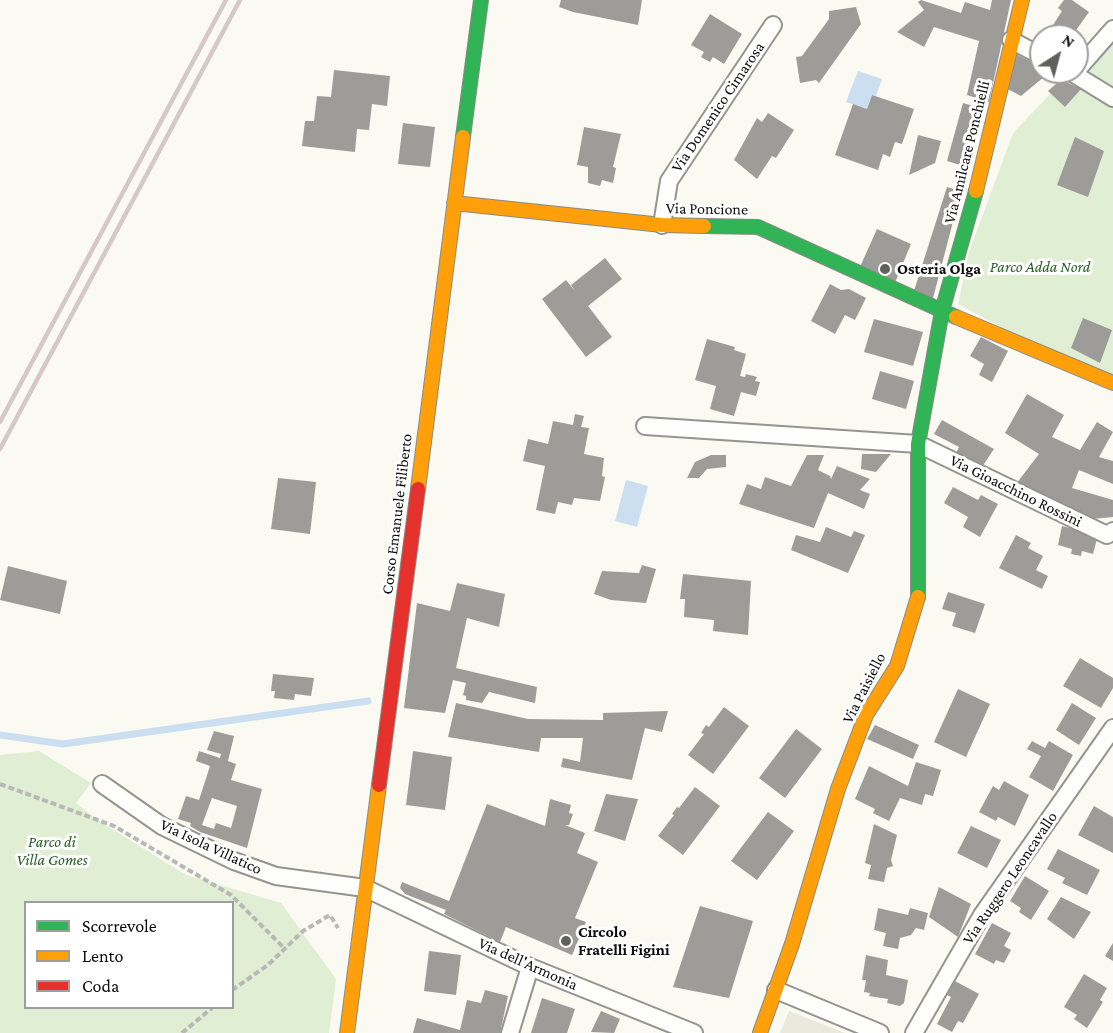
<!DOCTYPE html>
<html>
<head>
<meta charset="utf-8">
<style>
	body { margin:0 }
	#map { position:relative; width:1113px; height:1033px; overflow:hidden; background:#fafaf2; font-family:"Crimson Pro",serif }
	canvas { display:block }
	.legend { position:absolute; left:24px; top:901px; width:210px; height:108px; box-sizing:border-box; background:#fff; border:2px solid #9e9e9e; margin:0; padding:8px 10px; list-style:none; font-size:18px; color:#0d0d0d }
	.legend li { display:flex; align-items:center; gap:12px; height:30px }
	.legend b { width:30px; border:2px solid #9e9e9e }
	.north { position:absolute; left:1029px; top:24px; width:60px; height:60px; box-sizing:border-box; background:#fff; border:2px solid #9e9e9e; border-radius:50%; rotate:36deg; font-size:16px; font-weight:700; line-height:24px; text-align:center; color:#0d0d0d }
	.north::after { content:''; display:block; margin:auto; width:21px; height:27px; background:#60605d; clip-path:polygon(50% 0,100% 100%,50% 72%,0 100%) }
</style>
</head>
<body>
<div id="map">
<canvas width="1113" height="1033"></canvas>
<ul class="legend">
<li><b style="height:8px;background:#30b455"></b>Scorrevole</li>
<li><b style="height:8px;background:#ff9f0a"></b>Lento</li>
<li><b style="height:8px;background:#e5322d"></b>Coda</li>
</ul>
<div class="north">N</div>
</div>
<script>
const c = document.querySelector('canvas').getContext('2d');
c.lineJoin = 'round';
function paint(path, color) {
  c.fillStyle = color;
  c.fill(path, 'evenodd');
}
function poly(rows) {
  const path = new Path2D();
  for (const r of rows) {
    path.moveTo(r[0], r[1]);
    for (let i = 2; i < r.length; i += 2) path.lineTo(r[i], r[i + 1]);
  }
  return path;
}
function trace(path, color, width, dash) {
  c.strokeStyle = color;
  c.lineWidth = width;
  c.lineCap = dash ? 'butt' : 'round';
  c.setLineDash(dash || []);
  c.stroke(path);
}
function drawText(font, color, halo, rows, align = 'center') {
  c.font = font + ' "Crimson Pro",serif';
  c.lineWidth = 6;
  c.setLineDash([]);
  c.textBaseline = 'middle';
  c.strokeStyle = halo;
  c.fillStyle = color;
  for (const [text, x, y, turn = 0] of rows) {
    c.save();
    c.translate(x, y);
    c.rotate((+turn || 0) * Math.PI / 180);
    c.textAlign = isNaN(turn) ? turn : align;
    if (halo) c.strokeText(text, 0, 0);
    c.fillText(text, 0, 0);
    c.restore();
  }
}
paint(poly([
	[1113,28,1113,388,958,304,969,252,1013,133],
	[39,751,91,783,76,803,96,819,186,875,281,903,336,979,329,1033,0,1033,0,755],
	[26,902,232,902,232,1008,26,1008]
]), '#e0eed4');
paint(poly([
	[789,1011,845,1033,780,1033]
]), '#eae9de');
paint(poly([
	[858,71,882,79,876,96,872,95,867,109,846,102],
	[626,480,648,486,637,527,615,521]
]), '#cbdff1');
trace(poly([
	[0,735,63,744,368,701]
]), '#cbdff1', 7);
paint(poly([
	[561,0,642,0,638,25,573,12,559,7],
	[921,0,961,13,965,2,990,10,992,0,1011,0,989,102,967,95,979,41,934,27,924,47,897,32,924,10,918,2],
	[1064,0,1072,0,1089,12,1072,36,1046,36,1062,11,1058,8],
	[856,7,861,24,819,83,816,80,800,83,796,57,802,56,829,19,829,11],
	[710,14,742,34,724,64,713,57,710,62,701,57,704,52,691,45],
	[1014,53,1041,67,1041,72,1050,72,1021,96,1004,87],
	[334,70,390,76,387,106,372,104,369,130,357,129,355,152,302,146,305,121,314,121,317,96,331,97],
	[1066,82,1081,89,1065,107,1048,91,1057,83],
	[872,95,914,109,902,144,895,142,890,157,883,154,878,170,835,155,853,104,867,109],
	[963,103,984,109,967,167,947,161],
	[768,113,794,130,776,158,772,156,757,179,734,160,757,118,762,122],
	[403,123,435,127,430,167,398,164],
	[584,127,621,134,613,167,616,168,613,183,602,180,600,186,588,183,588,167,577,165],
	[918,135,941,141,935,163,909,175],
	[1075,137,1104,151,1088,197,1057,185],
	[947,187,961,191,932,302,913,294],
	[877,229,911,244,894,285,859,269],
	[605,258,622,279,588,306,612,337,586,357,542,299,566,280,575,291,571,285],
	[830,284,841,290,849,289,866,298,855,320,845,315,835,334,811,321],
	[1083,318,1112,330,1100,363,1071,348],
	[874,319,923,332,913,366,864,352],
	[981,337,1008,351,992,382,979,375,984,364,970,356],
	[707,339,735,347,734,350,746,354,740,376,745,377,746,374,757,377,755,381,760,382,756,396,741,392,734,416,710,409,716,386,695,380],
	[880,371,914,381,906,409,872,399],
	[1027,394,1064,415,1052,437,1080,450,1097,422,1113,432,1099,457,1113,461,1113,484,1079,470,1072,488,1113,500,1113,517,1092,519,1016,484,1039,454,1005,433],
	[575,414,584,416,581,427,589,428,584,454,604,458,602,476,605,477,600,501,574,498,572,505,558,502,555,514,536,510,545,466,523,461,528,439,548,444,553,421,573,425],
	[942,420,994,449,982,467,956,453,959,447,934,434],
	[862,454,891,454,876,472,861,469],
	[711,455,726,455,726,467,707,469,699,478,687,478,695,462],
	[807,455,824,455,818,470,830,476,831,479,837,466,870,479,860,490,870,494,864,509,828,493,814,528,739,504,747,484,761,489,765,477,791,486],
	[278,478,316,482,310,534,271,529],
	[953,487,978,500,981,495,998,504,980,537,963,527,968,517,944,503],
	[1062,526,1098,535,1093,554,1082,551,1081,556,1071,554,1072,549,1058,545],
	[826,527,851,537,854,531,865,535,848,573,791,550,796,535,820,542],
	[1016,535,1031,543,1028,548,1043,556,1036,570,1048,576,1042,589,999,568],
	[642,565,656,569,646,603,611,600,594,594,602,571,639,573],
	[8,566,67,581,60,614,0,600],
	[683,574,751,581,748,635,713,631,714,620,684,617,685,599,680,599],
	[457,583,505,594,499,627,467,618,456,668,537,687,535,703,489,692,482,703,466,700,466,696,463,695,466,683,453,680,445,713,404,708,417,603,450,611],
	[948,592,985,604,975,633,952,626,956,613,942,609],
	[1080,658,1113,678,1113,688,1101,708,1063,686],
	[273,674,314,678,311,696,295,694,294,700,274,698,275,691,271,691],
	[958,689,990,704,966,757,934,742],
	[456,703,528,719,603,720,603,713,668,711,662,732,645,728,632,780,561,767,563,758,580,762,583,738,541,738,539,752,448,737],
	[1072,703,1096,718,1079,745,1056,730],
	[724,707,749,726,713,774,688,755,704,734,701,733,706,725,709,727],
	[875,725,919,745,913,759,867,739],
	[796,729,822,749,785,798,759,778],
	[214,731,234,736,228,761,236,764,231,780,262,789,247,848,200,832,190,826,191,823,178,819,186,796,199,800,210,766,196,761,199,751,220,758,221,754,207,750],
	[212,798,237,806,231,828,216,823,214,829,202,825],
	[1032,741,1045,748,1049,741,1073,755,1053,791,1029,777,1041,756,1027,749],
	[413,751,452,757,445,810,406,805],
	[916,762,941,770,933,796,925,794,922,805,900,798,889,821,873,813,875,809,855,799,869,766,908,786],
	[1004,781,1029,795,1015,826,998,817,996,821,979,812,993,786,999,790],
	[695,787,720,806,683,855,658,836,674,815,672,814,677,807,679,808],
	[606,794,638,799,625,841,594,831],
	[550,799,571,805,569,813,573,814,569,825,565,825,585,833,577,853,598,862,575,918,586,922,572,955,506,927,500,942,444,914,446,910,405,894,400,888,402,882,449,901,487,804,545,826],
	[1094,806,1113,817,1113,853,1078,835],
	[768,812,794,831,757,880,731,861],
	[874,824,897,835,891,860,893,866,887,868,884,882,868,879,871,865,865,863],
	[971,826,1001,840,987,868,957,853],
	[1058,849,1100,870,1087,895,1062,883,1065,878,1047,869],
	[1025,876,1049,891,1031,920,1019,912,1021,908,1010,901],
	[939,887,971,904,958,937,929,917],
	[1061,897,1091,912,1074,939,1047,919],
	[700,906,753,921,729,998,673,987],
	[878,908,908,915,910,908,928,913,924,930,916,928,911,935,900,938,898,949,883,946,886,933,874,930],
	[992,923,1011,933,1004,946,1011,950,1004,963,996,960,994,964,975,954],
	[1113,943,1113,961,1105,956],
	[429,951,461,955,456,995,424,991],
	[866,955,888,960,886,975,908,980,904,1003,900,1006,887,1003,888,999,869,996,870,993,864,992,866,980,862,980],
	[1084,974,1107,988,1100,1000,1103,1002,1087,1028,1074,1019,1077,1015,1064,1007],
	[955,981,979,994,963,1023,958,1021,952,1032,937,1024,951,997,947,995],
	[485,990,508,996,500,1033,413,1033,417,1018,460,1030,467,1000,481,1003],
	[542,998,575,1009,567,1033,531,1033],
	[601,1011,620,1019,614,1033,591,1032]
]), '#9d9c98');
const street = poly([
	[1011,40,1041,56],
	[1077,70,1113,29],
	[1074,74,1113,98],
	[662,225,669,181,773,25],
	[645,426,918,444,1107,535,1113,531],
	[102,784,162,826,234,861,276,876,365,888,530,967,694,1033],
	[776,990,880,1033],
	[510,1033,530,967],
	[914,1033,982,915,1113,728]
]);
const fast = poly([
	[463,137,481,0],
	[704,226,758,227,956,317],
	[918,597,918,444,942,311,976,191]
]);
const slow = poly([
	[976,191,1022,0],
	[454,203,662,225,704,226],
	[956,317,1113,383],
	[418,489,463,137],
	[347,1033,379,785],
	[760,1033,792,944,838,789,866,715,897,666,918,597]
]);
const jam = poly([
	[379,785,418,489]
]);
trace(street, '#949490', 20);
trace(fast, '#8a8a87', 16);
trace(slow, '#8a8a87', 16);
trace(jam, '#8a8a87', 16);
trace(poly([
	[0,784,114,826,231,895,285,949],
	[232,990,268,965,303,931,330,915,338,928],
	[182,1033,212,1008]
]), '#b8b8b6', 4, [6, 3]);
trace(street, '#fefefd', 16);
trace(fast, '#30b455', 14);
trace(slow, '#ff9f0a', 14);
trace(jam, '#e5322d', 14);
trace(poly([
	[0,422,226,0],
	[0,449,240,0]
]), '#d5c8c6', 4.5);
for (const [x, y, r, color] of [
	[885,269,6,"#60605d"],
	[566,941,6,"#60605d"]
]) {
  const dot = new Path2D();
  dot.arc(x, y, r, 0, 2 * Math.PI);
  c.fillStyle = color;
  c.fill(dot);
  trace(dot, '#fff', 2);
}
drawText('16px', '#0d0d0d', '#fff', [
	["Via Domenico Cimarosa",718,107,-56],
	["Via Amilcare Ponchielli",967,152,-76],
	["Via Poncione",707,209,1],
	["Via Gioacchino Rossini",1016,491,26],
	["Corso Emanuele Filiberto",397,514,-83],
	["Via Paisiello",864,688,-63],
	["Via Isola Villatico",211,847,25],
	["Via Ruggero Leoncavallo",1010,878,-56],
	["Via dell'Armonia",528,964,24]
]);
drawText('italic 16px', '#275f23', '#fff', [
	["Parco Adda Nord",1040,267],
	["Parco di",52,842],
	["Villa Gomes",52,860]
]);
drawText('bold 16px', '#0d0d0d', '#fff', [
	["Osteria Olga",897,269],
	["Circolo",578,932],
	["Fratelli Figini",578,950]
], 'left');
</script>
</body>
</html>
